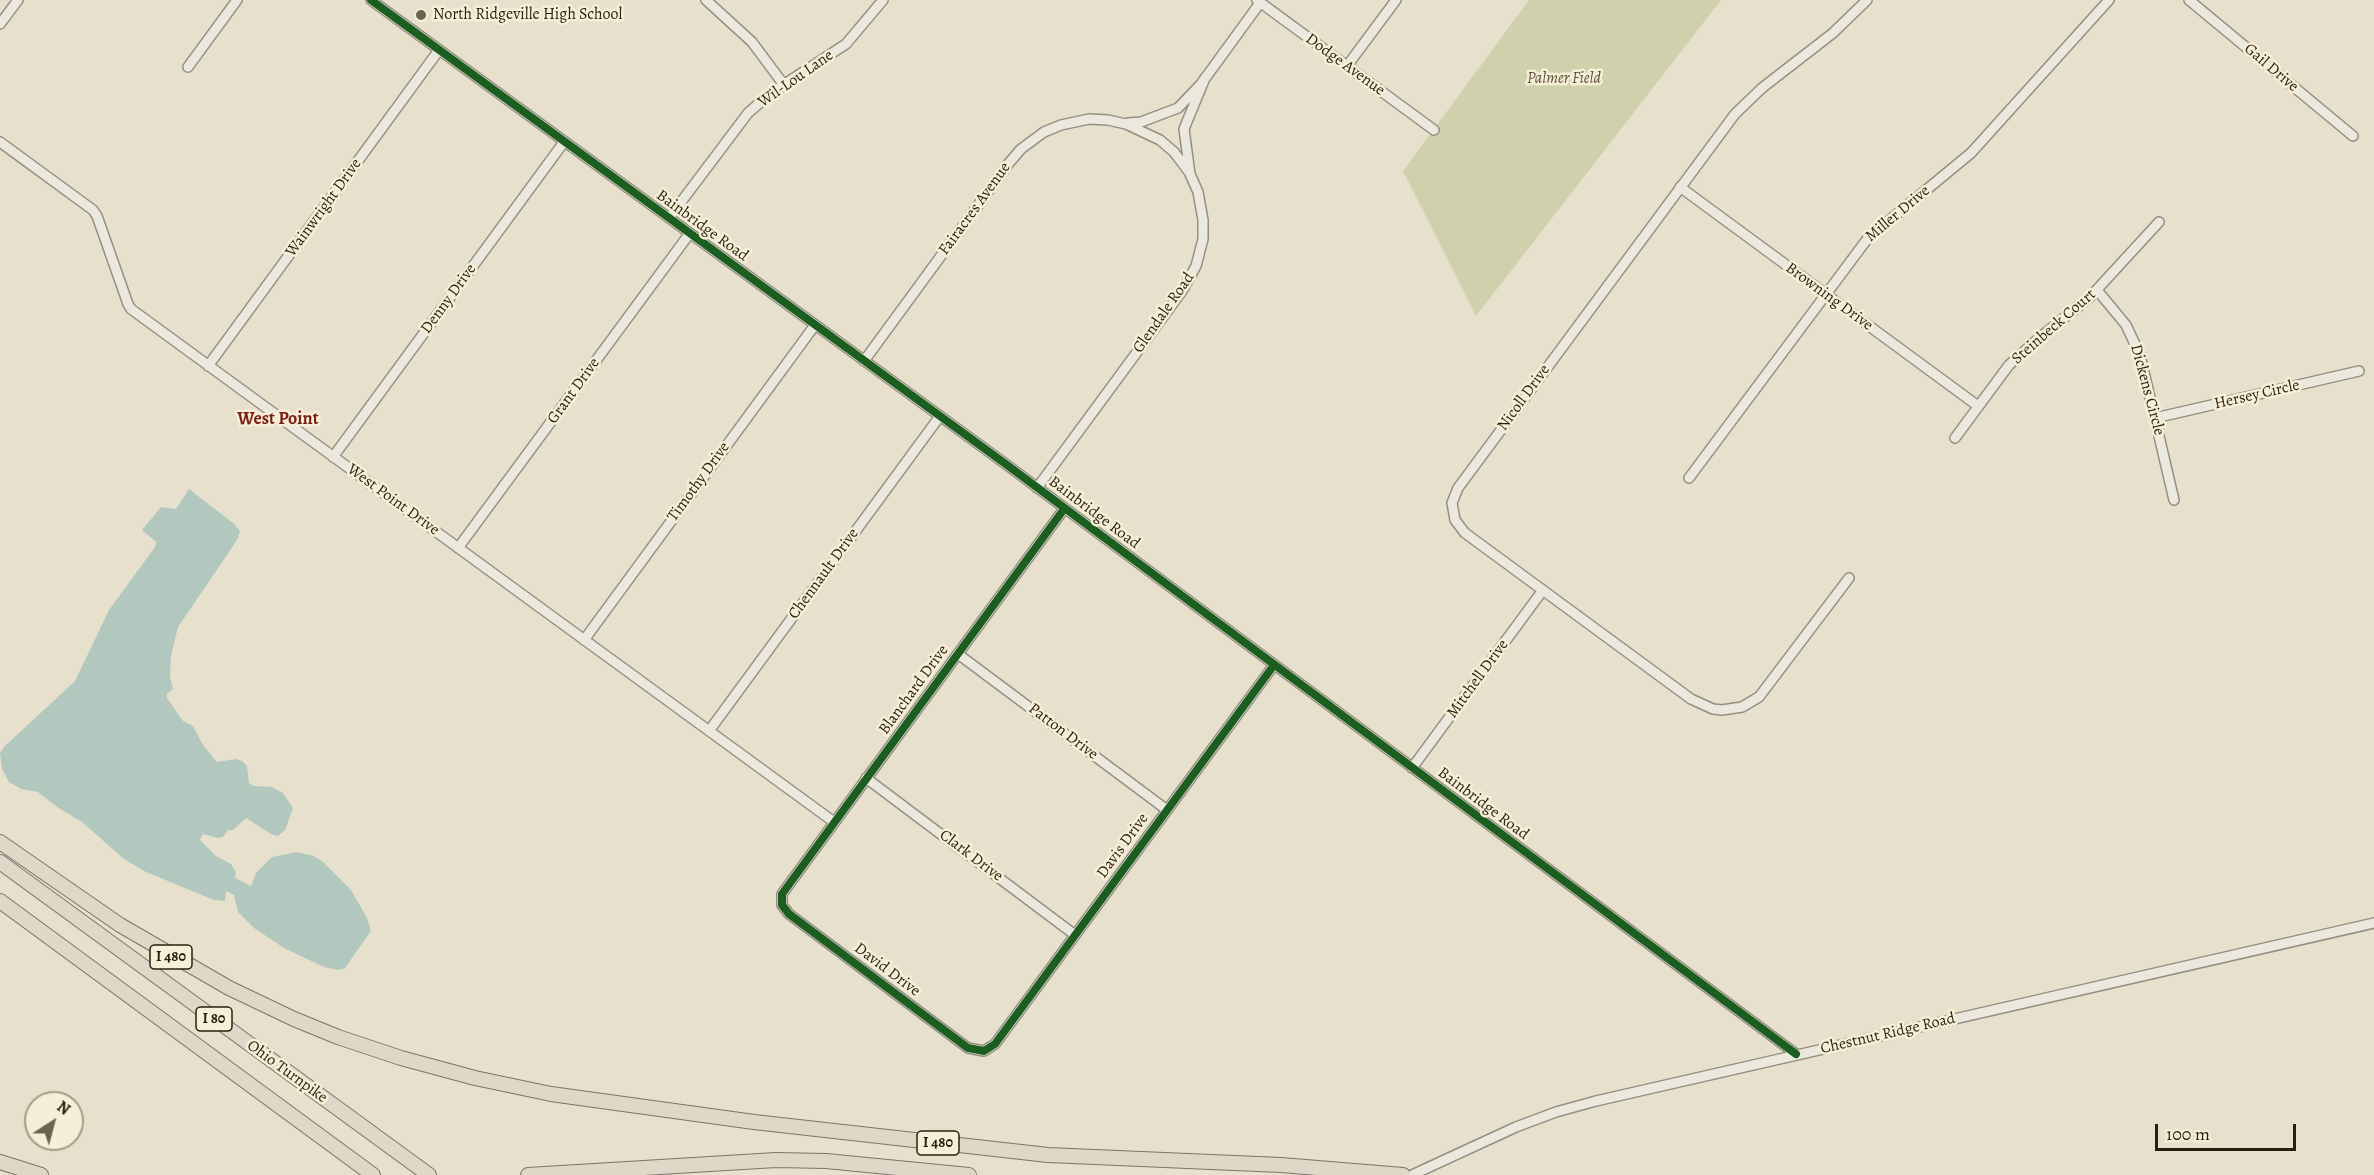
<!DOCTYPE html>
<html>
<head>
<meta charset="utf-8">
<style>
	body { margin:0 }
	#map { position:relative; width:2374px; height:1175px; overflow:hidden; background:#e6e0cc; font-family:Alegreya,serif }
	canvas { display:block }
	.north { position:absolute; left:24px; top:1091px; width:60px; height:60px; box-sizing:border-box; background:#f6efd7; border:2px solid #a59b87; border-radius:50%; rotate:36deg; font-size:16px; font-weight:700; line-height:24px; text-align:center; color:#2c1e0e }
	.north::after { content:''; display:block; margin:auto; width:21px; height:27px; background:#6d6250; clip-path:polygon(50% 0,100% 100%,50% 72%,0 100%) }
	.scale { position:absolute; left:2155px; top:1124px; width:141px; height:27px; box-sizing:border-box; border:3px solid #2c1e0e; border-top:0; padding-left:8px; font-size:18px; line-height:21px; white-space:nowrap; color:#2c1e0e; -webkit-text-stroke:4px #f6efd7; paint-order:stroke }
</style>
</head>
<body>
<div id="map">
<canvas width="2374" height="1175"></canvas>
<div class="north">N</div>
<div class="scale">100 m</div>
</div>
<script>
const c = document.querySelector('canvas').getContext('2d');
c.lineJoin = 'round';
function paint(path, color) {
  c.fillStyle = color;
  c.fill(path, 'evenodd');
}
function poly(rows) {
  const path = new Path2D();
  for (const r of rows) {
    path.moveTo(r[0], r[1]);
    for (let i = 2; i < r.length; i += 2) path.lineTo(r[i], r[i + 1]);
  }
  return path;
}
function trace(path, color, width, dash) {
  c.strokeStyle = color;
  c.lineWidth = width;
  c.lineCap = dash ? 'butt' : 'round';
  c.setLineDash(dash || []);
  c.stroke(path);
}
function drawText(font, color, halo, rows, align = 'center') {
  c.font = font + ' Alegreya,serif';
  c.lineWidth = 5;
  c.setLineDash([]);
  c.textBaseline = 'middle';
  c.strokeStyle = halo;
  c.fillStyle = color;
  for (const [text, x, y, turn = 0] of rows) {
    c.save();
    c.translate(x, y);
    c.rotate((+turn || 0) * Math.PI / 180);
    c.textAlign = isNaN(turn) ? turn : align;
    if (halo) c.strokeText(text, 0, 0);
    c.fillText(text, 0, 0);
    c.restore();
  }
}
paint(poly([
	[1529,0,1721,0,1476,316,1403,171]
]), '#cfd1ac');
paint(poly([
	[189,489,233,523,240,531,238,538,231,549,178,627,171,656,170,677,173,689,167,694,167,698,183,721,193,726,203,745,217,762,236,759,242,761,247,766,249,783,254,786,272,787,283,793,293,808,285,830,278,836,271,834,246,818,233,830,228,830,223,837,218,838,203,834,200,840,216,856,231,864,236,872,235,878,251,886,256,873,272,857,297,852,314,856,323,862,351,890,367,918,371,931,345,968,338,970,324,967,284,948,254,928,238,912,234,895,226,891,225,901,214,900,146,872,124,859,82,822,57,807,38,792,21,789,9,782,2,769,0,753,4,747,75,681,109,610,155,547,156,542,142,530,161,507,176,509]
]), '#b2c8bf');
const minor = poly([
	[371,0,1007,465,1796,1054],
	[706,0,752,42,784,85],
	[1257,0,1434,130],
	[2189,0,2353,136],
	[0,24,18,0],
	[1347,66,1396,0],
	[188,67,237,0],
	[1128,123,1141,122,1178,108,1201,84,1260,3],
	[0,142,93,210,97,216,128,304,131,309,834,822],
	[1680,187,1978,406],
	[669,218,748,113,771,93,846,44,883,0],
	[2097,290,2126,325,2140,355,2174,500],
	[864,361,1009,163,1021,149,1044,132,1061,125,1089,119,1108,120,1126,124,1160,140,1174,152,1189,172],
	[208,366,439,50],
	[2155,418,2359,371],
	[1955,438,2009,365,2037,340,2091,296,2159,222],
	[333,457,564,142],
	[1689,478,1868,238,1971,153,2109,0],
	[1037,488,1182,291,1196,266,1203,239,1203,220,1198,192,1190,174,1184,129,1205,78],
	[1064,509,782,894,782,905,789,914,968,1048,984,1051,995,1044,1274,665],
	[458,548,690,233],
	[1849,578,1759,697,1742,707,1722,710,1713,709,1691,699,1465,533,1455,520,1452,503,1458,488,1735,114,1762,88,1833,33,1867,0],
	[584,640,815,325],
	[958,654,1167,810],
	[709,731,940,416],
	[1412,768,1543,590],
	[866,778,1075,935],
	[1412,1175,1516,1127,1556,1112,1596,1101,2374,923]
]);
const highway = poly([
	[0,842,120,925,229,988,294,1019,338,1037,401,1058,475,1078,551,1094,754,1122,1048,1155,1281,1165,1403,1175],
	[0,862,429,1175],
	[0,901,373,1175],
	[0,1162,41,1175],
	[528,1175,776,1160,826,1161,969,1175]
]);
trace(minor, '#958f82', 12);
trace(highway, '#7a7569', 16);
trace(minor, '#ebe8de', 9);
trace(highway, '#ded8c9', 14);
trace(poly([
	[371,0,1007,465,1796,1054],
	[1064,509,782,894,782,905,789,914,968,1048,984,1051,995,1044,1274,665]
]), '#1b5e20', 8);
for (const [x, y, r, color] of [
	[421,15,6,"#6d6250"]
]) {
  const dot = new Path2D();
  dot.arc(x, y, r, 0, 2 * Math.PI);
  c.fillStyle = color;
  c.fill(dot);
  trace(dot, '#f6efd7', 2);
}
for (const [x, y, w] of [
	[171,957,42],
	[214,1019,36],
	[938,1143,42]
]) {
  const box = new Path2D();
  box.roundRect(x - w / 2, y - 12, w, 24, 4.5);
  c.fillStyle = '#f6efd7';
  c.fill(box);
  trace(box, '#2c1e0e', 1.5);
}
drawText('bold 15px', '#2c1e0e', null, [
	["I 480",171,957],
	["I 80",214,1019],
	["I 480",938,1143]
]);
drawText('16px', '#2c1e0e', '#f6efd7', [
	["North Ridgeville High School",433,15]
], 'left');
drawText('16px', '#2c1e0e', '#f6efd7', [
	["Dodge Avenue",1345,65,36],
	["Gail Drive",2271,68,40],
	["Wil-Lou Lane",796,79,-35],
	["Wainwright Drive",324,208,-54],
	["Fairacres Avenue",975,209,-54],
	["Miller Drive",1898,214,-40],
	["Bainbridge Road",702,226,36],
	["Browning Drive",1829,297,36],
	["Denny Drive",449,299,-54],
	["Glendale Road",1164,313,-55],
	["Steinbeck Court",2054,327,-41],
	["Dickens Circle",2147,390,75],
	["Grant Drive",574,391,-54],
	["Hersey Circle",2257,395,-13],
	["Nicoll Drive",1524,398,-54],
	["Timothy Drive",699,482,-54],
	["West Point Drive",393,500,36],
	["Bainbridge Road",1094,513,37],
	["Chennault Drive",824,574,-54],
	["Mitchell Drive",1478,679,-54],
	["Blanchard Drive",914,690,-54],
	["Patton Drive",1063,732,37],
	["Bainbridge Road",1483,804,37],
	["Davis Drive",1123,846,-54],
	["Clark Drive",971,856,37],
	["David Drive",887,970,37],
	["Chestnut Ridge Road",1888,1034,-13],
	["Ohio Turnpike",287,1072,36]
]);
drawText('italic 16px', '#575036', '#f6efd7', [
	["Palmer Field",1564,79]
]);
drawText('bold 18px', '#7a1f14', '#f6efd7', [
	["West Point",278,420]
]);
</script>
</body>
</html>
